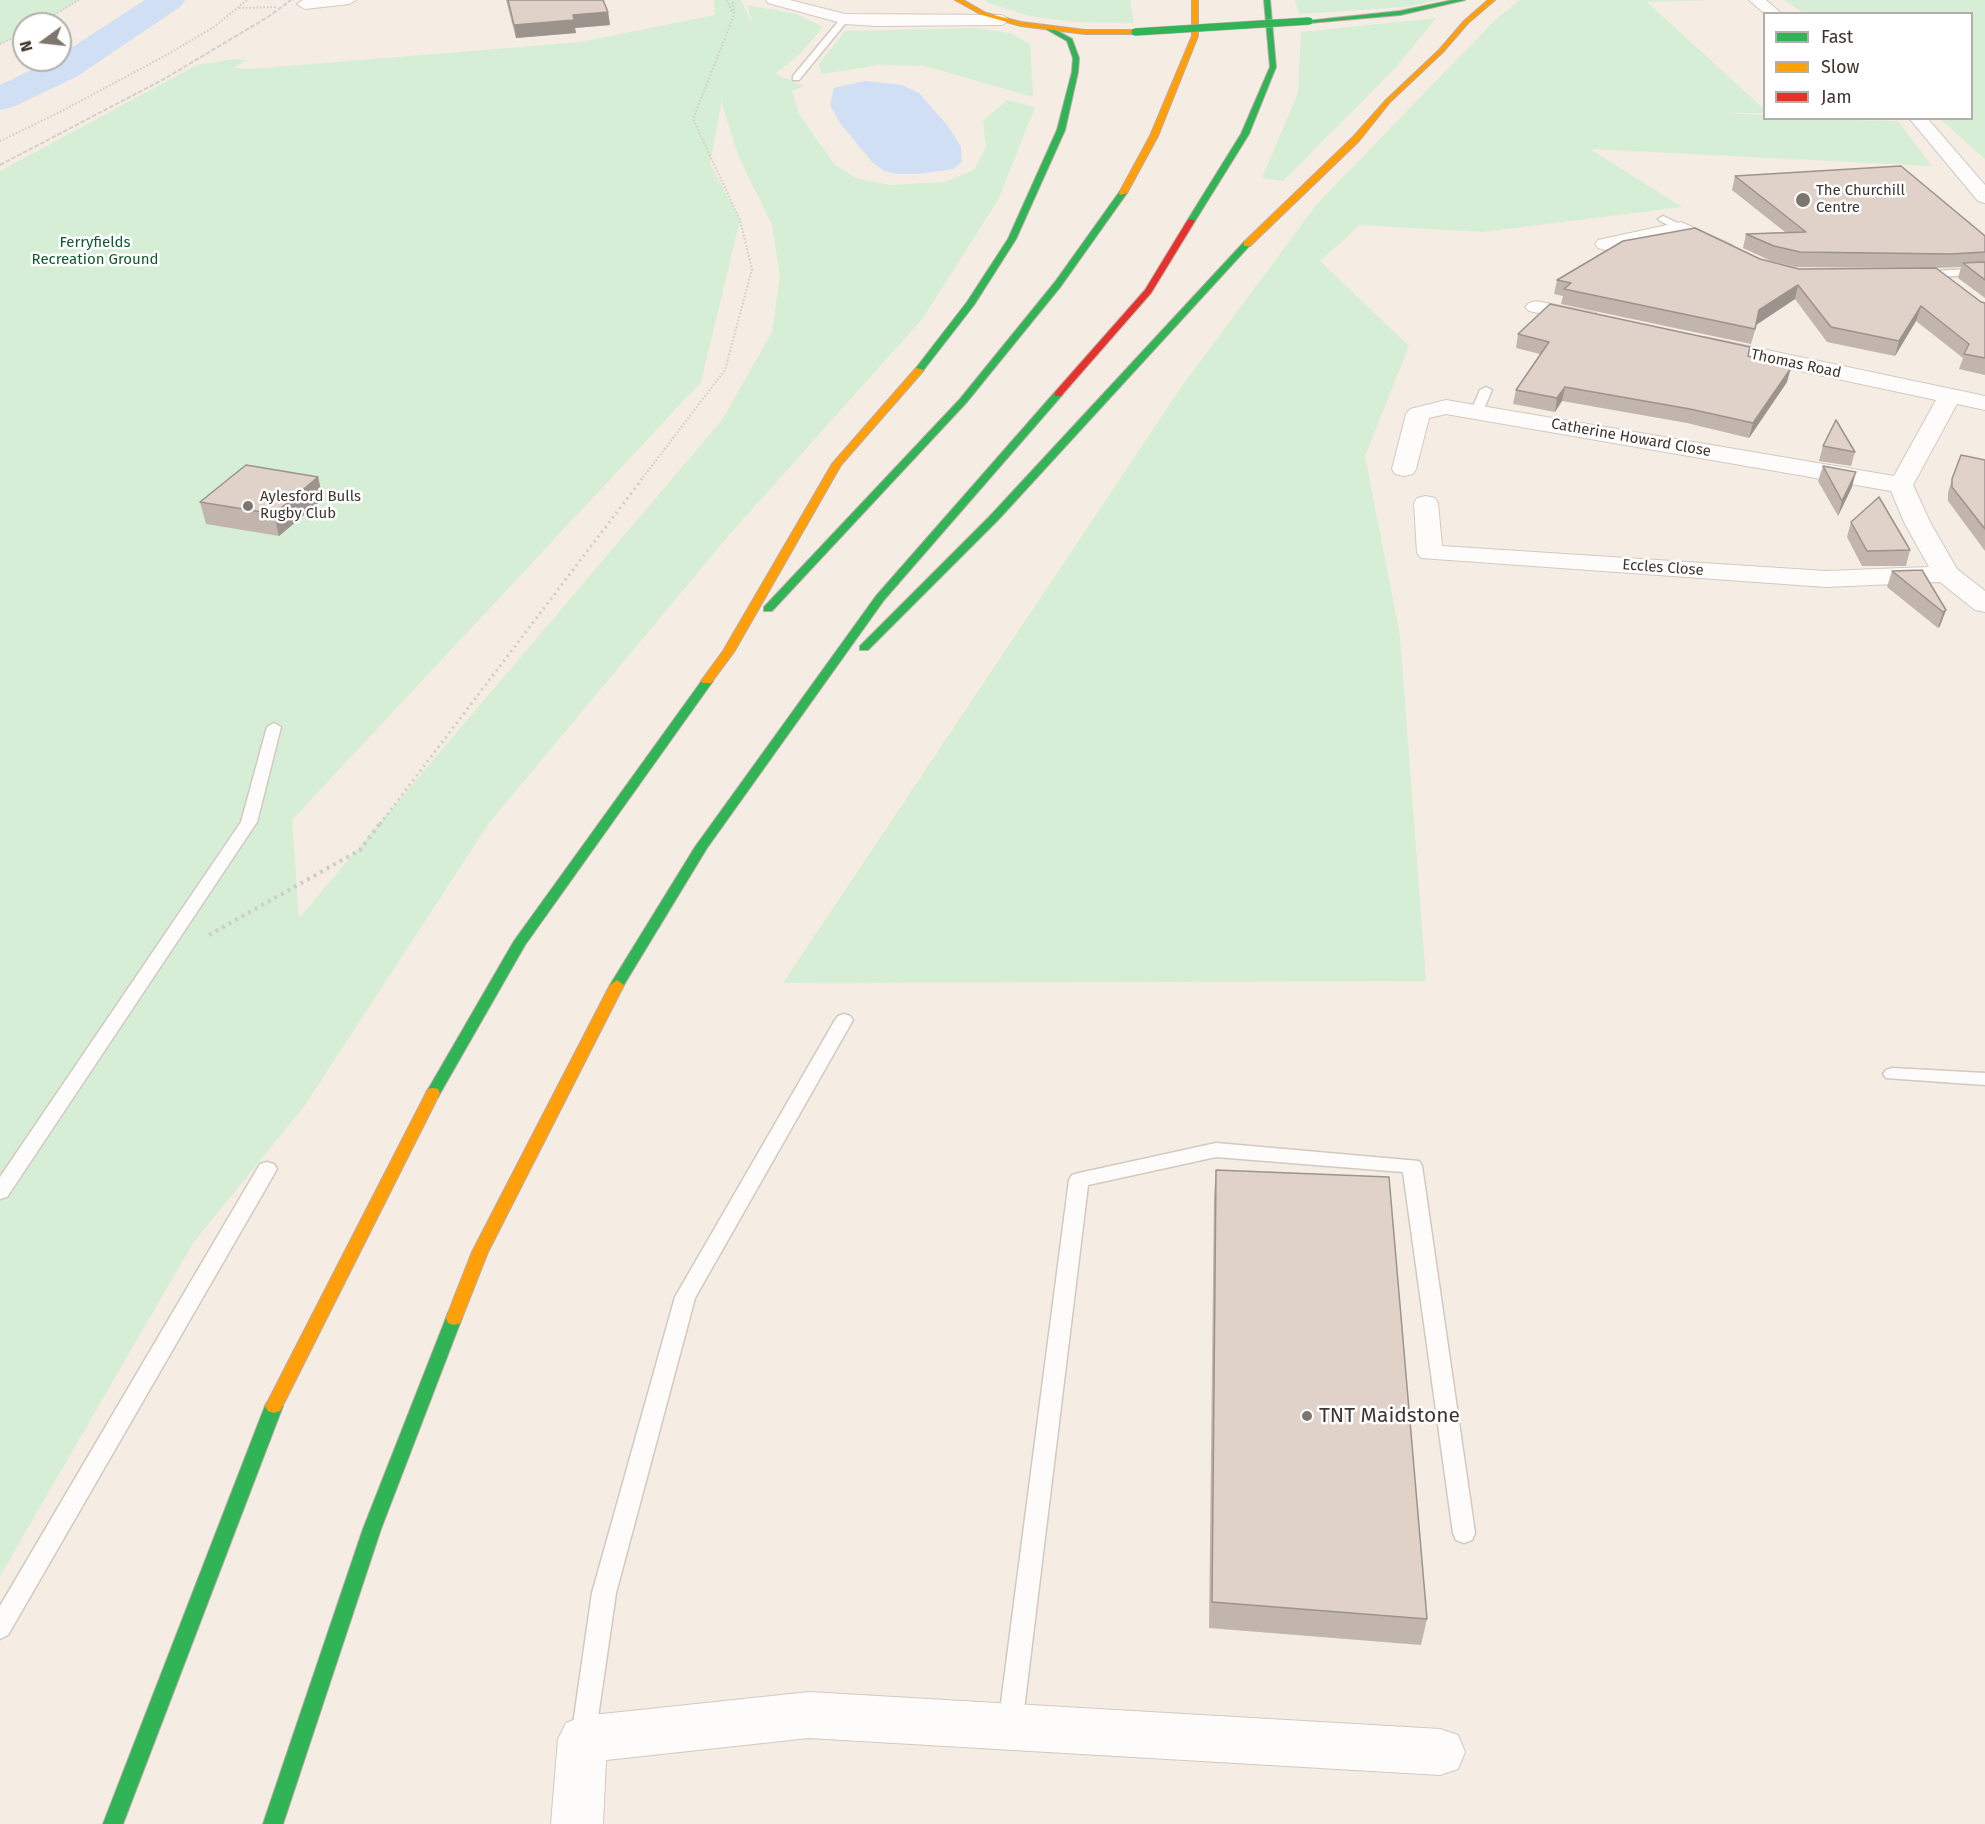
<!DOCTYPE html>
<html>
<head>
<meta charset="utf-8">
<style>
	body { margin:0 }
	#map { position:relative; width:1985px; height:1824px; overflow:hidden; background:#f5ece3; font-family:"Fira Sans",sans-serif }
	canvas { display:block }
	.legend { position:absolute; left:1763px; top:12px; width:210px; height:108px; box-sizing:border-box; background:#fff; border:2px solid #b2afab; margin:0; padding:8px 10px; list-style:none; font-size:18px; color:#3e362e }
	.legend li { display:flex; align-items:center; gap:12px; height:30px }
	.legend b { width:30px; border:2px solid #b2afab }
	.north { position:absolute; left:12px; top:12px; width:60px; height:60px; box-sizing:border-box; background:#fff; border:2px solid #b2afab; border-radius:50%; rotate:255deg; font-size:16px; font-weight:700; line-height:24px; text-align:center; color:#3e362e }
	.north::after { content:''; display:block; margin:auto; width:21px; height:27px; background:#7e766d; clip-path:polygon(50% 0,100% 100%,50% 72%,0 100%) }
</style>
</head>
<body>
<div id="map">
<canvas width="1985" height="1824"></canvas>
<ul class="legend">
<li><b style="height:8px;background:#30b455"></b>Fast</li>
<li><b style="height:8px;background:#ff9f0a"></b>Slow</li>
<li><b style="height:8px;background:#e5322d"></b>Jam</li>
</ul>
<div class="north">N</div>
</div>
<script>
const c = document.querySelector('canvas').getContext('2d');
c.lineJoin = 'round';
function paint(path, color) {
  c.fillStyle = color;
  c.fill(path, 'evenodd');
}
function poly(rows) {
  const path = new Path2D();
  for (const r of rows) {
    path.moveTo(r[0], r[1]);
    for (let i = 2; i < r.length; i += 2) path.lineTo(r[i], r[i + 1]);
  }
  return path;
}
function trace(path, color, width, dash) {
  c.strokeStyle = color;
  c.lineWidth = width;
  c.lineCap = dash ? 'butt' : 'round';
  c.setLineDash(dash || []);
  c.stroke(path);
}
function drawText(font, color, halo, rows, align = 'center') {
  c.font = font + ' "Fira Sans",sans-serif';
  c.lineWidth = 5;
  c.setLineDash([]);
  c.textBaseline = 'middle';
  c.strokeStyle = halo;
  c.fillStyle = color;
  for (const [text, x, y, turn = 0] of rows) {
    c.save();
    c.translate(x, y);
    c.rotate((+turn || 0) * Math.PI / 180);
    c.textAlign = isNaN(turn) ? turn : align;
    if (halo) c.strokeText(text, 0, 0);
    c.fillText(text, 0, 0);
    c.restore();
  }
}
paint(poly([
	[0,0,79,0,39,24,24,24,24,33,0,44],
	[714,0,741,0,753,26,747,5,796,14,823,27,800,54,775,74,804,86,792,91,799,114,835,165,858,179,891,185,945,182,974,170,986,147,983,121,1007,100,1035,107,998,200,923,318,729,535,489,823,305,1105,193,1243,0,1576,0,171,197,65,233,59,247,60,233,68,251,69,581,42,715,15],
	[723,94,722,104,738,155,772,225,780,277,772,332,722,420,299,918,292,820,701,382,740,220,710,164],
	[985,0,1130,0,1134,23,1076,22,1029,16,991,4],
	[1295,0,1438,0,1407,7,1299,14],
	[1520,0,1710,0,1647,2,1764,109,1764,113,1724,113,1764,115,1764,118,1898,121,1932,166,1590,149,1682,207,1482,232,1360,225,1320,261,1409,346,1365,456,1400,636,1426,981,783,983,1182,386,1317,204,1495,20],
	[1784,0,1985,0,1985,159,1940,119,1972,118,1972,14,1804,13],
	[1436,18,1397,66,1283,181,1262,178,1298,93,1301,32],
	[976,28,1010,33,1030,44,1033,97,925,66,879,65,821,74,819,64,845,31]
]), '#d6eed6');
paint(poly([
	[865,81,902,85,919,93,948,126,961,147,962,162,953,169,918,174,897,174,884,171,872,162,840,123,830,105,834,88]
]), '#d1dff4');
paint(poly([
	[145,0,185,0,180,7,76,77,13,107,0,110,0,85,52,60,60,60,60,55,145,0]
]), '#d1dff4');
const lane = poly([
	[842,17,849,19,799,80,793,80,793,76,842,17],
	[1663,216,1684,226,1686,228,1678,230,1660,221,1658,219,1663,216],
	[1985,268,1985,274,1937,277,1932,274,1937,271,1985,268],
	[1486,387,1492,390,1483,411,1477,414,1473,413,1471,411,1480,390,1486,387],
	[274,723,281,727,257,822,7,1197,0,1199,0,1177,241,822,267,727,274,723],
	[844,1014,850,1016,853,1020,695,1298,616,1593,595,1738,592,1746,583,1750,574,1746,571,1738,592,1593,675,1297,835,1020,838,1016,844,1014],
	[1892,1068,1985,1073,1985,1085,1886,1078,1883,1074,1886,1070,1892,1068],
	[1216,1143,1419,1161,1422,1166,1475,1533,1472,1540,1464,1543,1456,1540,1453,1533,1403,1172,1216,1157,1088,1185,1022,1726,1019,1734,1010,1737,1001,1734,998,1726,1069,1180,1072,1175,1079,1173,1216,1143],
	[267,1162,274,1164,277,1169,8,1635,0,1639,0,1606,260,1164,267,1162]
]);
const street = poly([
	[303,0,356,0,349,4,305,9,297,4,303,0],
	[766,0,790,0,845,14,1002,15,1010,20,1002,25,876,26,845,24,768,3,766,0],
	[1749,0,1766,0,1782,14,1765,14,1749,0],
	[1909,118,1927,118,1985,185,1985,203,1978,201,1909,118],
	[1681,222,1732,245,1735,249,1732,253,1718,253,1679,234,1605,250,1598,248,1595,244,1598,240,1681,222],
	[1536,301,1596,313,1599,318,1596,323,1588,324,1529,311,1525,307,1529,303,1536,301],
	[1705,337,1985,396,1985,410,1957,404,1913,485,1930,522,1957,569,1985,591,1985,612,1975,610,1940,582,1826,587,1421,558,1417,553,1414,503,1417,498,1426,496,1435,498,1438,503,1442,546,1826,571,1929,567,1904,522,1891,491,1446,414,1429,418,1416,469,1413,474,1404,476,1395,474,1392,469,1406,414,1410,409,1446,400,1894,476,1936,400,1697,349,1694,344,1697,339,1705,337],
	[809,1692,1440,1729,1458,1735,1465,1752,1458,1769,1440,1775,809,1738,606,1760,603,1824,551,1824,558,1739,566,1723,583,1716,809,1692]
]);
const fast = poly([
	[1264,0,1270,0,1276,67,1249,134,1195,221,1188,223,1187,221,1241,134,1270,67,1264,0],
	[1453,0,1465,0,1400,15,1309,23,1306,21,1400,11,1453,0],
	[1046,27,1050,27,1072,39,1079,58,1078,72,1065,130,1016,239,974,305,922,372,916,372,916,368,967,302,1008,239,1057,130,1072,72,1073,58,1067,41,1046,29,1046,27],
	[1120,191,1127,193,1061,286,966,403,772,611,764,611,764,607,960,399,1055,282,1120,191],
	[1244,242,1251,244,998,520,868,650,860,650,860,646,990,516,1244,242],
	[1055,392,1063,394,884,600,707,848,622,988,612,988,610,985,695,847,876,596,1055,392],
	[707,678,713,681,525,945,438,1097,428,1097,426,1093,514,941,703,679,707,678],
	[454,1311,460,1313,462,1318,381,1529,283,1824,263,1824,363,1529,446,1318,448,1313,454,1311],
	[274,1399,280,1401,283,1406,123,1824,103,1824,265,1406,268,1401,274,1399]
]);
const slow = poly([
	[955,0,963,0,986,13,1021,22,1085,30,1135,30,1138,32,1135,34,1085,34,1021,26,982,15,955,0],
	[1192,0,1198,0,1198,36,1158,136,1127,193,1120,195,1119,193,1150,136,1192,36,1192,0],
	[1488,0,1495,0,1468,23,1443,52,1390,102,1359,141,1250,246,1244,246,1244,242,1353,137,1386,100,1439,50,1464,21,1488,0],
	[916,368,924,370,841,465,734,652,711,683,703,683,701,681,723,651,832,464,916,368],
	[617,980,624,985,488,1252,462,1318,460,1323,454,1325,448,1323,446,1318,472,1252,610,985,617,980],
	[433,1088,438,1089,440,1093,280,1411,274,1413,268,1411,265,1406,268,1401,426,1093,428,1089,433,1088]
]);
const jam = poly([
	[1191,219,1195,221,1151,293,1061,396,1055,396,1055,392,1145,290,1187,221,1191,219]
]);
trace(lane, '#d2c9c1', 3);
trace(street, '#d2c9c1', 2);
trace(fast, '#bda9a6', 2);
trace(slow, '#bda9a6', 2);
trace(jam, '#bda9a6', 2);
trace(poly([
	[727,0,732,12],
	[239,8,277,7],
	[39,24,79,0],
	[0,44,24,33],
	[0,141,60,112,170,53,214,27,247,0],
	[641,480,725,370,752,269,740,220,693,119,734,15,733,0]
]), '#d0cdc9', 2, [1.5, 2]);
trace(poly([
	[380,824,642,479]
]), '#d0cdc9', 3, [2, 4]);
trace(poly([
	[209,935,360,850,381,822]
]), '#d0cdc9', 4, [3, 4.5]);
paint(lane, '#fefcfb');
paint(street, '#fefcfb');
paint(fast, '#30b455');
paint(slow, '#ff9f0a');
paint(jam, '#e5322d');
trace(poly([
	[0,165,164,79,268,17,291,0]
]), '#d3d0ce', 2, [4.5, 2]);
const fastBridge = poly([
	[1135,32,1309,21]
]);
trace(fastBridge, '#bda9a6', 8, []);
trace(fastBridge, '#30b455', 7);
paint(poly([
	[506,0,603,0,608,12,610,25,575,28,576,33,516,38],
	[1735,176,1985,236,1985,298,1958,278,1961,267,1936,268,1981,302,1985,303,1985,375,1959,369,1963,358,1916,321,1895,356,1827,342,1795,299,1756,325,1751,344,1561,304,1563,296,1554,294,1557,280,1760,259,1799,269,1907,268,1796,267,1771,261,1743,248,1746,234,1785,232,1732,190],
	[1518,334,1748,356,1787,382,1749,438,1687,423,1562,401,1555,412,1513,404,1516,390,1540,354,1516,348],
	[1823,446,1855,452,1851,466,1819,461],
	[1985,460,1985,551,1948,501,1948,493,1952,479],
	[1823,466,1852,487,1838,516,1818,481],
	[318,477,323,499,279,536,206,524,200,502],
	[1851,522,1910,550,1906,566,1862,566,1847,537],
	[1892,571,1946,610,1940,626,1938,628,1887,587],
	[1216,1170,1427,1619,1421,1645,1209,1628,1214,1196]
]), '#c1b5ad');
paint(poly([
	[608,12,610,25,575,28,576,33,516,38,514,25,573,15],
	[1798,285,1795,299,1756,325,1751,344,1759,310],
	[1921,306,1916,321,1895,356,1899,341],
	[1791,368,1787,382,1749,438,1753,423],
	[1565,387,1562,401,1555,412,1557,398],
	[1856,472,1852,487,1838,516,1842,501],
	[318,477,323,499,279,536,274,514],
	[1946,610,1940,626,1938,628,1943,612]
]), '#9d938d');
const building = poly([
	[508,0,603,0,608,12,573,15,574,20,514,25,508,0],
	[1901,166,1985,236,1985,252,1950,254,1800,252,1774,246,1746,234,1806,232,1735,176,1901,166],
	[1695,228,1760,259,1799,269,1936,268,1981,302,1985,303,1985,358,1964,354,1969,344,1921,306,1899,341,1831,327,1798,285,1759,310,1755,329,1564,289,1571,283,1557,280,1623,241,1695,228],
	[1985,262,1985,280,1963,263,1985,262],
	[1550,304,1750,347,1748,356,1791,368,1753,423,1690,409,1565,387,1557,398,1516,390,1549,342,1518,334,1550,304],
	[1836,420,1855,452,1823,446,1836,420],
	[1961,455,1985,460,1985,529,1952,487,1952,479,1961,455],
	[246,465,318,477,274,514,200,502,246,465],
	[1823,466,1856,472,1842,501,1823,466],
	[1879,497,1910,550,1867,551,1851,522,1879,497],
	[1922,570,1946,610,1943,612,1892,571,1922,570],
	[1216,1170,1389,1177,1427,1619,1212,1602,1216,1170]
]);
paint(building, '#e0d2c9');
trace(building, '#9d938d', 1.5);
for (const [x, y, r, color] of [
	[1803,200,8,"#7e766d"],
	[248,506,6,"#7e766d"],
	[1307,1416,6,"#7e766d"]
]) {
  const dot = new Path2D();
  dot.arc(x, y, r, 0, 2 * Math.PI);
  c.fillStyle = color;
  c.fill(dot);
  trace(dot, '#fff', 2);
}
drawText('15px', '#3e362e', '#fff', [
	["The Churchill",1816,191],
	["Centre",1816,208],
	["Aylesford Bulls",260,497],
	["Rugby Club",260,514]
], 'left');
drawText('15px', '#105830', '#fff', [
	["Ferryfields",95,243],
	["Recreation Ground",95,260]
]);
drawText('15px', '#3e362e', '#fff', [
	["Thomas Road",1796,364,12],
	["Catherine Howard Close",1631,438,10],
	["Eccles Close",1663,568,4]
]);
drawText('21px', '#3e362e', '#fff', [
	["TNT Maidstone",1319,1416]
], 'left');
</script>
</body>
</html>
